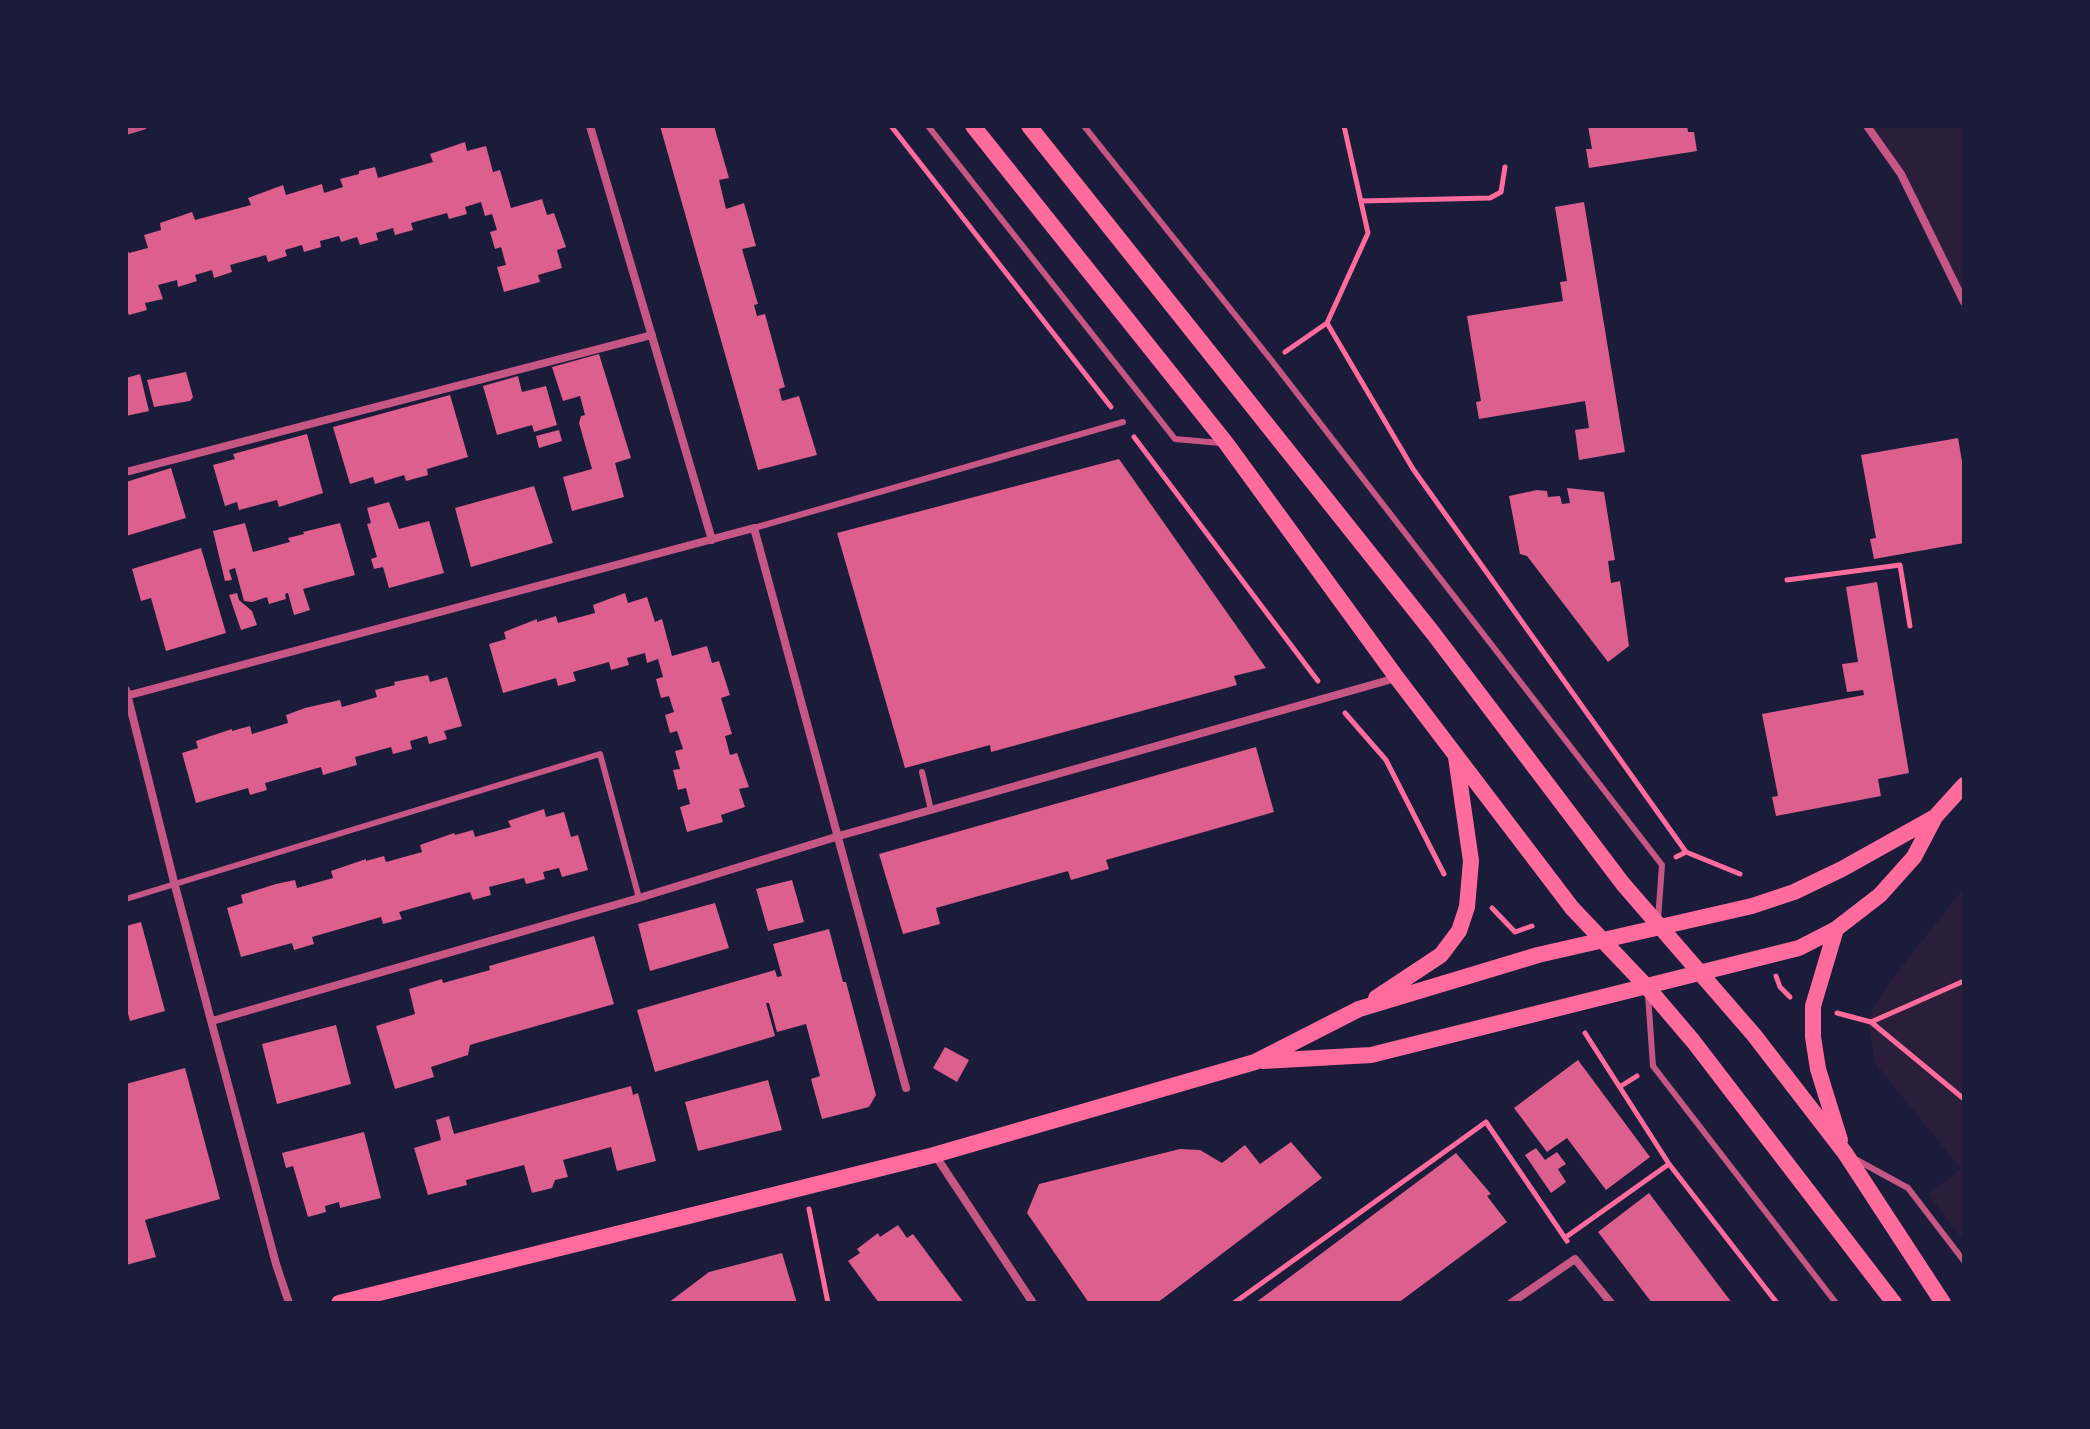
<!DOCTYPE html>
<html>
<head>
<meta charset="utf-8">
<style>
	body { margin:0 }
	#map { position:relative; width:2090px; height:1429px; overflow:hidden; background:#1b1b3a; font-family:"Roboto Serif",serif }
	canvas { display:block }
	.frame { position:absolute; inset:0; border:128px solid #1b1b3a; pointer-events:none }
</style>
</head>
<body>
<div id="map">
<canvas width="2090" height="1429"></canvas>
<div class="frame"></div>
</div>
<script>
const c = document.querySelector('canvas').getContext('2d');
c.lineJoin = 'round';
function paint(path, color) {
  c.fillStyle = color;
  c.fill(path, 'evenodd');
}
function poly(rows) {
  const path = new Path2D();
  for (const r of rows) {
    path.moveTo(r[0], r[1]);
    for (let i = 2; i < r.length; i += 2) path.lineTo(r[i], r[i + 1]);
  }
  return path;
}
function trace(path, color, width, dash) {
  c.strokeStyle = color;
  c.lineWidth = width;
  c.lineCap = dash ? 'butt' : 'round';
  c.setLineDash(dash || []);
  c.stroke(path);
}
paint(poly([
	[1867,126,1964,126,1964,302,1901,174],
	[1964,888,1964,1241,1928,1194,1961,1169,1875,1063,1868,1019,1888,984]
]), '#2a1e3b');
paint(poly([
	[660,126,714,126,729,178,719,180,726,209,744,203,756,246,742,249,758,304,754,305,757,316,765,314,785,387,779,389,782,401,799,396,817,455,758,470],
	[1588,126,1687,126,1688,132,1694,132,1697,151,1589,168,1586,149,1592,149],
	[465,142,467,151,486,146,493,172,500,170,511,208,542,199,547,215,554,213,566,247,557,250,562,268,538,275,540,282,504,292,497,267,506,265,501,247,495,249,490,232,497,230,492,214,485,216,481,202,465,207,467,214,449,219,447,213,411,223,413,230,395,235,393,228,376,233,378,240,360,245,357,237,341,242,339,236,320,241,321,247,304,252,302,245,285,250,287,256,268,262,266,255,230,265,232,272,214,278,212,270,195,275,197,281,178,287,177,280,158,285,163,299,145,303,147,310,129,315,126,309,126,247,129,253,148,248,144,235,161,230,160,223,192,212,195,220,251,205,248,198,283,185,286,195,322,184,324,193,343,187,340,179,359,174,359,171,375,167,378,178,433,162,430,154],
	[1584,202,1625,452,1579,460,1575,430,1589,428,1585,401,1479,419,1476,402,1481,401,1467,316,1563,301,1560,282,1567,281,1555,207],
	[599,354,631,458,615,463,624,497,572,511,563,477,592,469,579,423,581,416,585,415,580,396,563,401,552,367],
	[186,372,193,397,190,401,154,407,147,380],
	[140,374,149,411,126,416,126,378],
	[518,376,522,392,546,386,557,425,534,432,532,425,497,435,483,386],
	[450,395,468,457,427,469,428,475,406,481,404,475,375,484,373,477,350,484,333,427],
	[559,430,562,441,539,448,536,436],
	[307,434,323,493,279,507,277,500,239,510,237,502,225,506,213,465,235,459,233,454],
	[1958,438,1964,473,1964,543,1874,559,1870,539,1876,538,1861,455],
	[1119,459,1266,668,1234,676,1237,685,991,752,990,745,905,768,837,533],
	[171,468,186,518,126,536,126,482],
	[534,486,553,543,471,567,455,508],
	[1567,488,1604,492,1615,560,1608,561,1611,583,1620,581,1629,646,1608,662,1527,556,1520,554,1509,496,1537,490,1547,491,1548,497,1560,496,1562,504,1570,503],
	[389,502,399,529,429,521,444,573,389,588,383,567,374,569,371,559,377,557,367,524,371,523,367,508],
	[245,523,253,552,290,542,288,538,304,534,303,532,340,523,355,575,303,589,310,610,294,615,288,593,285,594,286,599,269,604,267,597,252,602,244,601,235,568,229,570,232,580,225,581,213,531],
	[201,548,226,633,166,651,151,598,141,601,132,569],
	[1877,582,1909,773,1878,779,1881,796,1776,816,1772,797,1778,796,1762,714,1864,695,1863,690,1847,692,1842,664,1858,662,1846,587],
	[237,593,239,600,252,611,257,625,241,630,229,595],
	[625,593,628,603,647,597,655,622,662,619,672,656,707,646,712,663,719,661,730,695,721,698,732,734,725,736,730,755,737,753,749,787,739,789,745,807,721,815,723,822,687,832,680,807,690,804,686,788,678,790,673,770,680,769,675,751,683,749,677,731,670,733,665,715,674,712,669,696,661,698,656,679,663,677,658,659,647,663,645,653,627,658,629,665,611,670,609,662,573,672,576,681,558,686,556,678,503,693,489,644,506,639,504,632,537,619,537,622,556,616,558,623,595,613,593,605],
	[428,675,430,682,447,677,462,726,444,731,447,739,429,744,427,736,410,741,412,749,393,754,391,747,355,757,357,765,323,775,321,767,265,783,267,790,250,795,248,788,196,803,182,753,198,748,196,741,232,729,232,731,250,726,252,734,288,723,286,715,305,708,340,700,342,707,377,697,375,690,395,685,394,682],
	[1256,747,1274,812,1106,860,1109,869,1071,880,1068,871,936,908,940,924,903,934,879,854],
	[544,809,546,817,564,812,571,837,578,835,588,870,562,877,559,868,543,872,545,879,526,884,524,878,489,887,491,895,473,900,470,892,399,912,402,919,383,924,381,917,312,937,314,944,294,950,292,943,241,957,227,908,243,903,241,895,276,884,295,880,297,888,333,878,331,871,366,859,366,861,384,856,386,862,422,852,420,845,454,833,455,835,473,830,475,837,511,827,508,821],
	[792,880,804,922,768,931,756,889],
	[715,903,729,948,650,971,638,924],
	[141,922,165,1011,130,1021,126,1006,126,926],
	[829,929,843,982,846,982,876,1095,869,1107,822,1119,811,1079,820,1076,806,1024,777,1032,769,1003,766,1003,775,1036,655,1072,637,1010,775,970,777,977,782,976,773,944],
	[594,936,614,1004,480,1042,470,1045,468,1055,431,1067,434,1077,395,1089,376,1026,415,1014,409,989,442,979,443,983,490,970,489,966],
	[336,1025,351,1084,277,1104,262,1044],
	[945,1047,969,1060,957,1082,933,1068],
	[1578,1060,1650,1157,1606,1190,1567,1138,1547,1152,1514,1108],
	[185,1068,220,1199,145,1220,156,1257,126,1265,126,1084],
	[768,1080,782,1130,698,1151,685,1102],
	[631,1086,633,1095,638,1093,656,1161,617,1171,611,1147,563,1160,568,1177,555,1180,552,1188,532,1193,524,1165,466,1180,467,1185,428,1195,414,1148,441,1140,436,1120,449,1116,454,1134],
	[364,1132,381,1198,340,1208,339,1202,325,1206,326,1212,308,1217,293,1166,286,1168,282,1153],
	[1291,1142,1322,1178,1157,1303,1089,1303,1027,1213,1039,1184,1180,1149,1200,1150,1222,1163,1245,1145,1260,1164],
	[1536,1148,1545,1160,1557,1152,1566,1164,1558,1169,1566,1182,1551,1193,1525,1155],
	[1456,1153,1491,1194,1487,1196,1507,1222,1398,1303,1255,1303],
	[1649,1193,1732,1303,1652,1303,1598,1232],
	[898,1225,907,1238,913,1234,964,1303,879,1303,848,1261,860,1253,857,1249,878,1233,880,1237],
	[782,1253,797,1303,668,1303,709,1272]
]), '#dd5f8e');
trace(poly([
	[891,126,1111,407],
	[1344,126,1368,233,1327,323,1413,469,1686,852,1676,857],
	[1361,201,1490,198,1501,192,1505,167],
	[1285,352,1327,323],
	[1134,437,1318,681],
	[1787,580,1900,565,1910,626],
	[1345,713,1386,760,1444,874],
	[1686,852,1740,874],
	[1492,908,1515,932,1532,926],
	[1776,976,1780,987,1790,997],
	[1837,1013,1871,1022,1964,981],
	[1871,1022,1964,1099],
	[1585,1033,1669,1164,1777,1303],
	[1621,1086,1637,1076],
	[809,1209,828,1303],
	[1566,1237,1669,1164],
	[1234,1303,1486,1122,1567,1241]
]), '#ff6b9d', 5);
trace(poly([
	[928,126,1175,439,1220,443],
	[1084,126,1272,361,1662,865,1658,920],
	[754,528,1123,422],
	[922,772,931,810],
	[126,899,600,754,639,898],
	[1648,995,1653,1066,1836,1303],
	[1855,1159,1908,1188,1964,1261]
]), '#c65784', 6);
trace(poly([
	[590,126,712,540],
	[1867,126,1901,174,1964,302],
	[126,131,143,126],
	[126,472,652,335],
	[126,690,174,882,276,1264,289,1303],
	[126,696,754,528,906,1088],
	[212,1021,639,898,839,836,1396,678],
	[935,1155,1033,1303],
	[1511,1303,1575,1259,1611,1303]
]), '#c65784', 8);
trace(poly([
	[973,126,1226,443,1397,678,1572,908,1647,987,1693,1041,1894,1303],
	[1029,126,1433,633,1623,884,1754,1035,1845,1153,1943,1303],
	[1836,929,1813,1006,1813,1037,1818,1069,1840,1140],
	[1376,998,1441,955,1459,931,1467,907,1471,861,1456,757],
	[1263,1061,1371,1055,1799,948,1836,929,1880,895,1914,857,1935,817,1964,785],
	[339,1303,934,1155,1255,1062,1359,1009,1538,955,1752,906,1794,892,1842,869,1935,817]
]), '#ff6b9d', 16);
</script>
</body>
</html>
